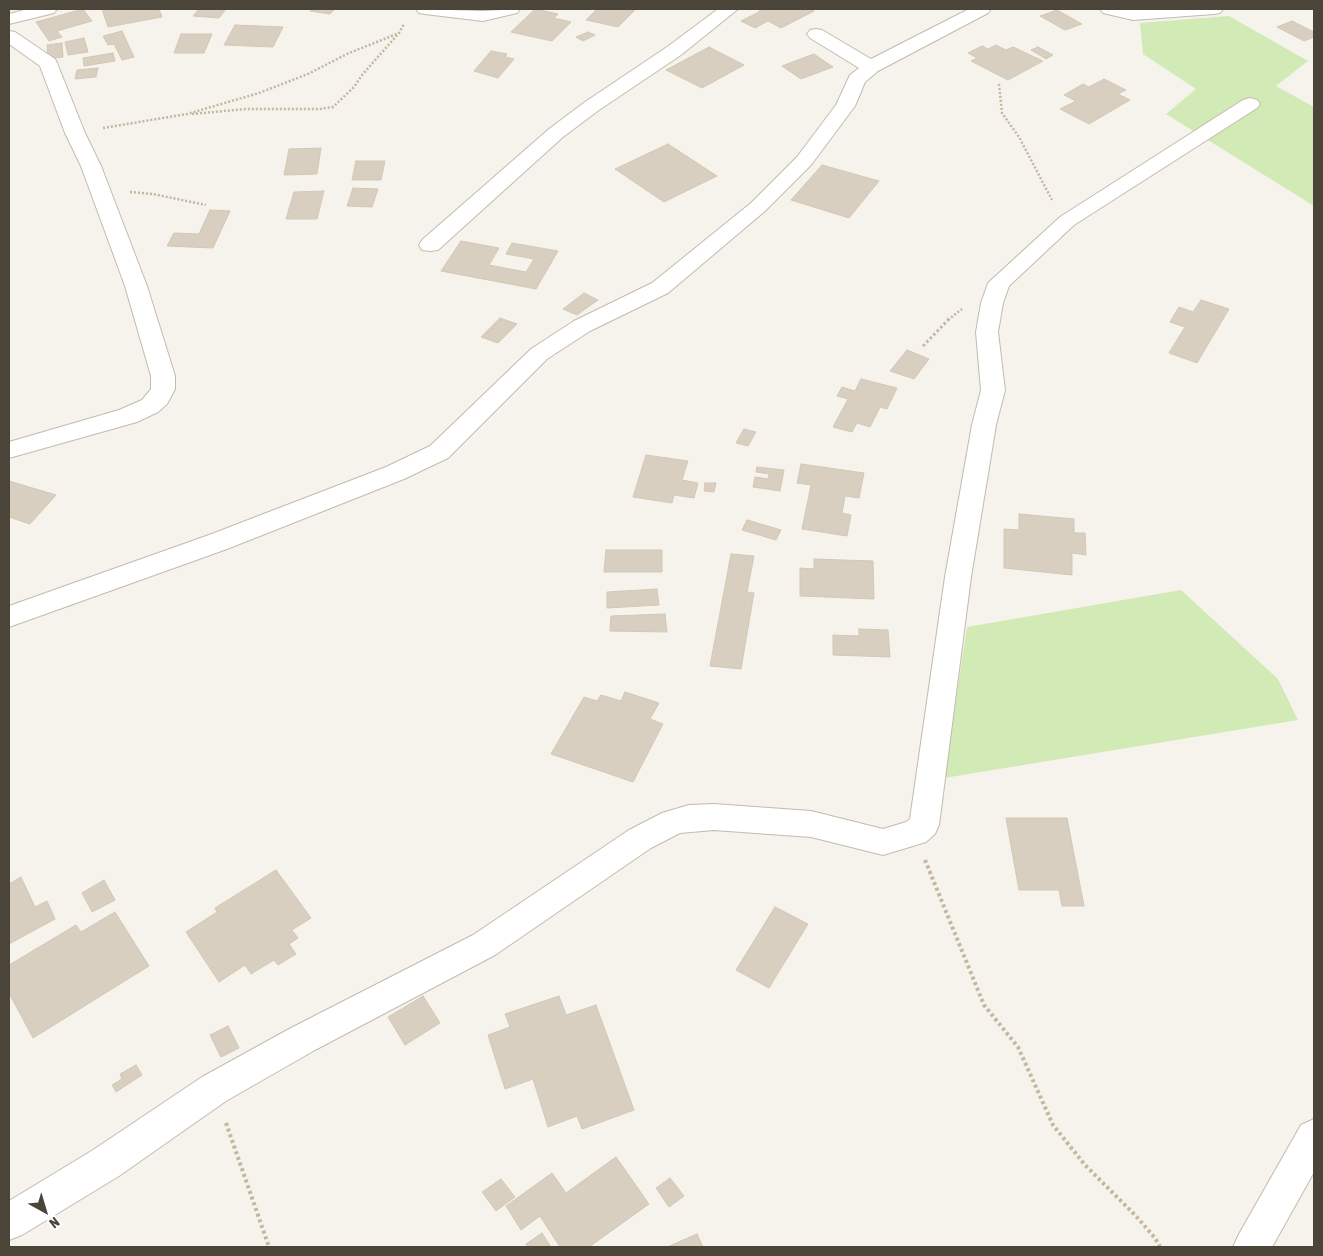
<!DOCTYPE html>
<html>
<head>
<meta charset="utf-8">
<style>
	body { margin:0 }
	#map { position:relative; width:1323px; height:1256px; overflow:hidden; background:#f6f3ec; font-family:"Asap Condensed",sans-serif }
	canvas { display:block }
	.frame { position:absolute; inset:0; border:10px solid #4b4439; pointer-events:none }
	.north { position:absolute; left:20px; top:1186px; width:50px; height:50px; -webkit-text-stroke:4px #fff; paint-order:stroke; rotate:141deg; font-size:14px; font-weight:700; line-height:20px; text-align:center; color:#4b4439 }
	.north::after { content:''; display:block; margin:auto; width:18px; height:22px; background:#4b4439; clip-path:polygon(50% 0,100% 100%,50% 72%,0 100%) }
</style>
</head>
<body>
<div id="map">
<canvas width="1323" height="1256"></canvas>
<div class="frame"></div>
<div class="north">N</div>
</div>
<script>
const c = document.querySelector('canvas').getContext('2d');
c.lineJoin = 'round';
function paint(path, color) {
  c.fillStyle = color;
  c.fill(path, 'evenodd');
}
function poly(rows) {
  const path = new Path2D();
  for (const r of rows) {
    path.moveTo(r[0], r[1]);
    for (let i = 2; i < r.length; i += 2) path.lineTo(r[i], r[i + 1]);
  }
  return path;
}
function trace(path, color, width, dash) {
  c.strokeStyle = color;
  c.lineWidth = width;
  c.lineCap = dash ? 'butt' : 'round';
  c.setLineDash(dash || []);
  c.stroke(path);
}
paint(poly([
	[1229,16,1308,61,1276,86,1314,107,1314,206,1166,114,1196,89,1143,54,1140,23],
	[1181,590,1278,679,1298,720,944,778,967,627]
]), '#d2eab5');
const building = poly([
	[83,9,92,21,57,31,62,37,49,41,36,22,83,9],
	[102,9,159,9,162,17,108,27,102,9],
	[199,9,226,9,219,18,193,16,199,9],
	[312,9,335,9,330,14,310,11,312,9],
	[535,9,558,14,554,18,571,22,552,41,511,32,535,9],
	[597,9,636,9,618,27,586,20,597,9],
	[757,9,809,9,814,11,781,28,768,21,755,28,741,21,761,11,757,9],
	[1057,10,1082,24,1065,30,1040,16,1057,10],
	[1292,21,1314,32,1314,37,1304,41,1277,27,1292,21],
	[235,25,283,27,273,47,224,45,235,25],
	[122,31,134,57,122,60,114,44,108,45,103,36,122,31],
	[588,32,595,35,583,41,576,37,588,32],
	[181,34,212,34,204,53,174,53,181,34],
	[84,38,88,52,68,55,65,42,84,38],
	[62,43,63,57,48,59,47,45,62,43],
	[996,45,1006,50,1013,47,1043,61,1008,80,971,61,977,58,968,53,982,46,988,49,996,45],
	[709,47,744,65,702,88,666,70,709,47],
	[1038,47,1053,55,1046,59,1031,50,1038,47],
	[491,51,507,54,505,57,514,59,498,78,474,71,491,51],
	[113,53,115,61,84,66,83,58,113,53],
	[814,54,833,67,801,79,782,66,814,54],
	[98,68,96,77,75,79,77,70,98,68],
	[1104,79,1126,90,1118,94,1130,100,1089,124,1060,109,1076,101,1064,95,1083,84,1089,87,1104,79],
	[668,144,717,176,664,202,615,169,668,144],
	[321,148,317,174,284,175,289,149,321,148],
	[356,161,385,161,381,180,352,180,356,161],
	[822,165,879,181,849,218,791,200,822,165],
	[353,188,378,189,372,207,347,206,353,188],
	[324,191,317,219,286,219,294,192,324,191],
	[210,210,230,211,213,248,167,246,174,233,199,234,210,210],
	[461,241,499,248,489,265,526,272,534,259,506,254,512,243,558,251,536,289,441,271,461,241],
	[584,293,598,300,577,315,563,309,584,293],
	[1201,300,1229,309,1197,363,1169,353,1185,327,1170,322,1179,307,1193,312,1201,300],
	[500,318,517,324,498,343,481,337,500,318],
	[907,350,929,359,914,379,890,371,907,350],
	[861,379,897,388,887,409,880,407,870,427,857,423,852,432,833,427,848,399,837,396,842,387,855,391,861,379],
	[744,429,756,432,748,446,736,443,744,429],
	[646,455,688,461,682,480,698,483,694,498,674,495,672,503,633,497,646,455],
	[801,464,864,473,859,498,845,496,842,513,851,515,847,536,802,529,811,485,797,483,801,464],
	[757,467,784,470,780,491,753,487,755,477,768,479,769,474,756,472,757,467],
	[9,481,56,495,30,524,9,517,9,481],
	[705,483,716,483,714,492,704,491,705,483],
	[1019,514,1074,519,1074,533,1085,533,1086,555,1072,553,1072,575,1004,568,1004,529,1019,530,1019,514],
	[747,520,781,530,776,540,742,530,747,520],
	[606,550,662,550,662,572,604,572,606,550],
	[731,554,754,556,747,592,754,593,741,669,710,666,731,554],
	[814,559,873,561,874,599,800,596,800,568,814,569,814,559],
	[657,589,659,605,607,608,607,592,657,589],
	[665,614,667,632,610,631,611,616,665,614],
	[859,629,888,630,890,657,833,655,833,635,859,636,859,629],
	[625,692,659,703,650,719,663,724,633,782,551,754,584,697,597,701,601,695,621,701,625,692],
	[1006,818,1067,818,1084,906,1062,906,1059,890,1019,890,1006,818],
	[276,870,311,918,292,930,298,938,289,944,296,954,278,965,274,960,251,974,245,965,219,982,186,932,217,912,215,908,276,870],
	[21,877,35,907,47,901,55,919,9,944,9,884,21,877],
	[104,880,115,900,92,912,82,893,104,880],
	[775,907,808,924,769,988,736,970,775,907],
	[115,912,149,966,33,1038,9,993,9,965,76,925,81,932,115,912],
	[423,996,440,1023,405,1045,388,1017,423,996],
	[559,996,566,1015,596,1005,634,1110,582,1129,577,1116,548,1127,533,1079,505,1089,488,1035,510,1027,505,1014,559,996],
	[228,1026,239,1048,221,1057,210,1035,228,1026],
	[136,1065,142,1075,116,1092,112,1085,122,1079,120,1074,136,1065],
	[616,1157,649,1204,589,1247,560,1247,540,1216,521,1230,506,1206,552,1173,566,1193,616,1157],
	[670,1178,684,1196,669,1207,656,1188,670,1178],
	[501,1179,515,1197,496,1211,482,1192,501,1179],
	[542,1233,551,1247,527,1247,526,1244,542,1233],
	[697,1234,703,1247,667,1247,697,1234]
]);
paint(building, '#d8cfc1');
trace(building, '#d3c7b4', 1);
const minor = poly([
	[28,9,57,9,54,13,9,24,9,14,28,9],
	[416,9,483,11,520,9,517,13,483,21,425,14,419,13,416,9],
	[718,9,738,9,681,55,599,110,563,137,438,250,430,251,422,250,419,245,422,240,549,129,585,102,667,47,718,9],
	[969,9,991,9,988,13,878,71,865,82,855,106,811,165,765,211,668,293,590,331,547,359,448,458,404,479,227,549,9,627,9,606,209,535,386,467,430,446,531,349,574,321,652,283,751,203,797,157,836,105,850,75,859,68,810,38,807,34,810,30,816,29,822,30,871,59,969,9],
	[1100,9,1133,10,1223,9,1220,13,1214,14,1133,20,1103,13,1100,9],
	[9,31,15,32,55,59,57,63,85,133,101,166,147,286,175,376,175,389,167,404,158,412,137,422,9,458,9,442,119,410,142,400,151,389,151,376,125,286,81,166,65,133,40,66,9,44,9,31],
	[1250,98,1257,100,1260,104,1257,108,1074,225,1009,286,1003,303,998,332,1005,390,996,425,971,577,939,825,935,834,926,842,883,855,811,837,714,830,680,833,651,848,495,955,315,1050,226,1101,119,1176,22,1235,9,1240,9,1201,93,1150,202,1077,291,1028,473,935,629,830,662,813,689,805,714,804,811,811,883,829,906,822,910,819,945,577,972,425,981,390,976,332,981,303,988,283,1060,217,1243,100,1250,98],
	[1314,1119,1314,1172,1272,1247,1233,1247,1239,1234,1301,1125,1314,1119]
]);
trace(minor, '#c2bbae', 2);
trace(poly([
	[999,84,1002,113,1019,137,1052,200],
	[192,114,246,109,320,109,333,107,354,87,362,75,399,33,404,24],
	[103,128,187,114,259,93,308,74,347,54,399,33],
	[130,192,153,194,206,205],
	[948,320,962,309]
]), '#c4b79f', 2.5, [2, 2]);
trace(poly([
	[923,346,949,319]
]), '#c4b79f', 3, [2.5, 2.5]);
trace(poly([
	[925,860,984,1005,1018,1047,1053,1125,1085,1165,1136,1216,1155,1238,1160,1247],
	[226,1123,269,1247]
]), '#c4b79f', 4, [3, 3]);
paint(minor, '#fff');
</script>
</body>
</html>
